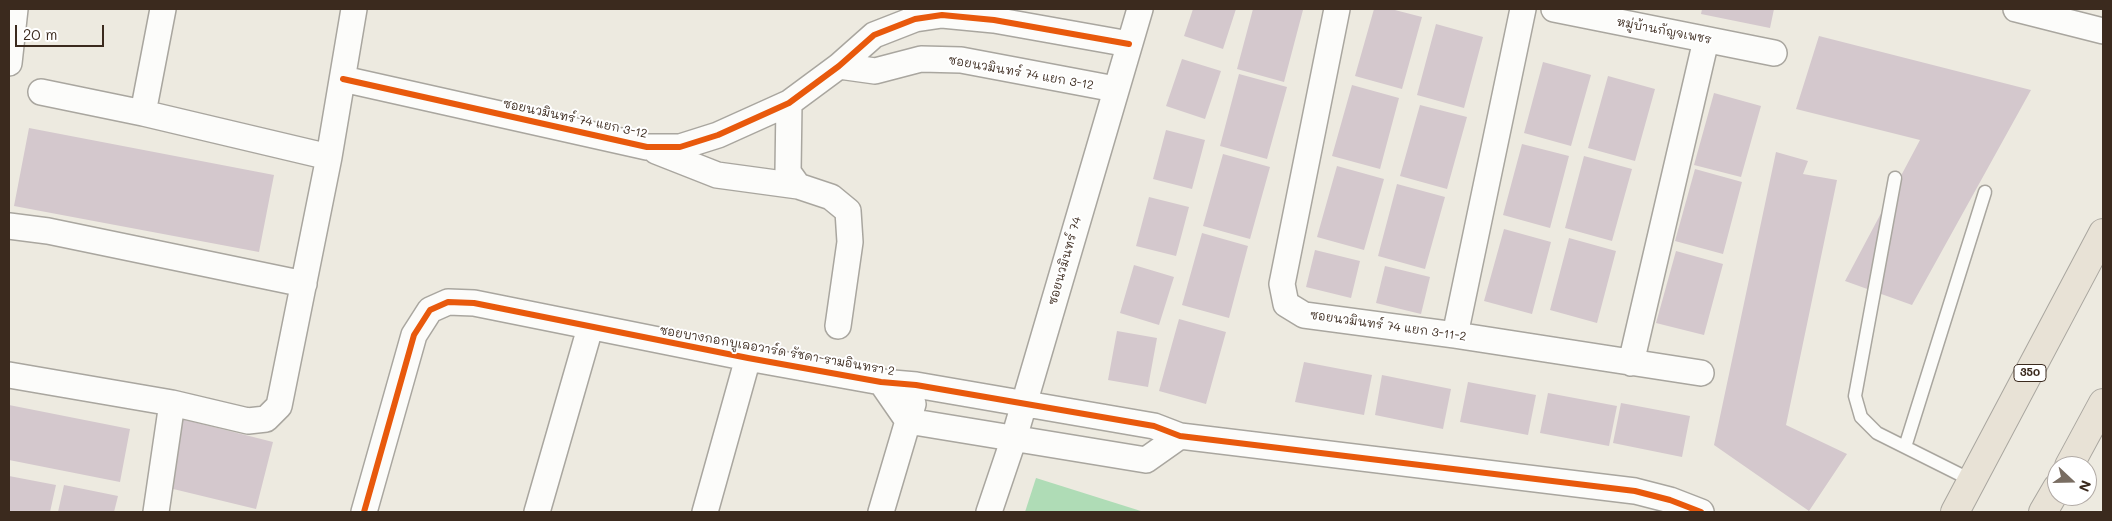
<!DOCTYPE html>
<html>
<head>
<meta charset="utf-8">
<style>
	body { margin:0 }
	#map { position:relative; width:2112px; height:521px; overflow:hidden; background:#edeae0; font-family:Mali,sans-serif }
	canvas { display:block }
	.frame { position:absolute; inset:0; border:10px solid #3b2a1e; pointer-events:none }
	.north { position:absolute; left:2047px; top:456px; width:50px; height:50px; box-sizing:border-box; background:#fff; border:1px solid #b1aaa5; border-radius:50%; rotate:111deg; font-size:14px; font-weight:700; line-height:20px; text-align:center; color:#3b2a1e }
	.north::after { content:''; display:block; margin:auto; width:18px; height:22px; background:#796d62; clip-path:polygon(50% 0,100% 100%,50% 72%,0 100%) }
	.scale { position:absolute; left:15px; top:25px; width:89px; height:22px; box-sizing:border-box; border:2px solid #3b2a1e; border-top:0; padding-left:6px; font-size:15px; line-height:18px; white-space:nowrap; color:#3b2a1e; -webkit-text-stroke:4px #fff; paint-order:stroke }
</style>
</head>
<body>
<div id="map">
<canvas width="2112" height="521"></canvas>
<div class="frame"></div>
<div class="north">N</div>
<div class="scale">20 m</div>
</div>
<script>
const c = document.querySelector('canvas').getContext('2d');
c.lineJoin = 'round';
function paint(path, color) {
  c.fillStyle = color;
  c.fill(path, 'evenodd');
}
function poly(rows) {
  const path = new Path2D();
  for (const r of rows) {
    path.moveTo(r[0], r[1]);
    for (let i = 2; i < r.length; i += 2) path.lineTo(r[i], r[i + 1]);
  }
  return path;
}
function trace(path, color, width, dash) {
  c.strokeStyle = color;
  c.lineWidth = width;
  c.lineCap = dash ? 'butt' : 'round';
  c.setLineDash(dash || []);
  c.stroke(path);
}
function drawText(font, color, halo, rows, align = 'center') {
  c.font = font + ' Mali,"Playpen Sans Thai",sans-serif';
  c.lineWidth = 4;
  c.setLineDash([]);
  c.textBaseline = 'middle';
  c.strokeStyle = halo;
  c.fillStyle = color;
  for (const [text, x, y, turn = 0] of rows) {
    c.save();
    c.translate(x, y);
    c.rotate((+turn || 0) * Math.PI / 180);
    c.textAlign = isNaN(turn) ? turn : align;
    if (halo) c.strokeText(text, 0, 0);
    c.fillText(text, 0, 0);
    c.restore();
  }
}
paint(poly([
	[1036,478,1144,512,1025,512]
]), '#afdcb6');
paint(poly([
	[1193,9,1236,9,1223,49,1184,36],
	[1253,9,1303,10,1284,82,1237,69],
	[1374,9,1391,9,1422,17,1402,89,1355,76],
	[1702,9,1774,9,1770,28,1701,14],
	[1436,24,1483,37,1464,108,1417,95],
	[1819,36,2031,90,1912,305,1845,281,1920,140,1796,109],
	[1182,59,1221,71,1205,119,1166,106],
	[1543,62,1591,75,1571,146,1524,133],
	[1239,74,1287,87,1267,159,1220,146],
	[1608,76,1655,89,1635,161,1588,148],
	[1352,85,1399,98,1380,169,1332,156],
	[1714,93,1761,106,1741,177,1694,165],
	[1420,105,1467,117,1447,189,1400,176],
	[29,128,274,175,259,252,14,206],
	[1166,130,1205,140,1192,189,1153,179],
	[1522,144,1569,156,1550,228,1503,215],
	[1776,152,1808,161,1803,174,1837,180,1786,425,1847,454,1809,511,1714,445],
	[1223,154,1270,167,1250,239,1203,226],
	[1584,156,1632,169,1612,241,1565,228],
	[1337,166,1384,179,1364,250,1317,237],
	[1695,169,1742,182,1723,254,1675,241],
	[1397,184,1445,197,1425,269,1378,256],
	[1149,197,1189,207,1176,256,1136,246],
	[1504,229,1551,242,1532,314,1484,301],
	[1202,233,1248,246,1229,318,1182,305],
	[1569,238,1616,251,1597,323,1550,310],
	[1315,250,1360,261,1351,298,1306,287],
	[1676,251,1723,264,1704,335,1656,323],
	[1134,265,1174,277,1159,325,1120,313],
	[1385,266,1430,277,1421,314,1376,303],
	[1179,319,1226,332,1206,404,1159,391],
	[1117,331,1157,338,1148,387,1108,380],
	[1304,362,1372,375,1364,415,1295,402],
	[1382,375,1451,389,1443,429,1375,415],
	[1468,382,1536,395,1528,435,1460,422],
	[1548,393,1617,406,1609,446,1540,433],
	[1621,403,1690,416,1682,457,1613,443],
	[9,405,130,429,120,482,9,460],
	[182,419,273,442,256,509,165,487],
	[9,476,56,485,50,512,9,512],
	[64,485,118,496,114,512,58,512]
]), '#d4c8cd');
const service = poly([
	[1895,178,1855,396,1861,417,1877,433,1973,481],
	[1905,447,1985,192]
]);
const minor = poly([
	[1337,9,1282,284,1286,304,1304,315,1455,335,1701,373],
	[1554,9,1774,53],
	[2016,9,2103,31],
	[9,63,15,9],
	[839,66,875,71,921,59,961,60,1115,89],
	[343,79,647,147,680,147,718,135,789,103,839,66,874,35,915,19,942,15,994,20,1129,44],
	[41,92,143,113,329,157],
	[789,103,788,172,798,186,831,197,848,211,850,242,838,326],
	[143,113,163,9],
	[656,151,717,175,798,186],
	[9,226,48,231,304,284],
	[1455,335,1523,9],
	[1631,363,1706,40],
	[9,375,172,403,248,421,266,419,279,406,329,157,354,9],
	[881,382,908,421,1146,460,1180,436],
	[156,512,172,403],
	[364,512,414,335,430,310,448,302,474,303,748,358,881,382,916,385,1154,426,1180,436,1635,491,1670,500,1701,512],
	[537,512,590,328],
	[705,512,748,358],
	[881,512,913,404],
	[989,512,1014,438,1140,9]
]);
const primary = poly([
	[2069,466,2103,403],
	[1955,512,2103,233],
	[2043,512,2057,488]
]);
trace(service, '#a9a69f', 15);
trace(minor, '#a9a69f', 28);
trace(primary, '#a9a69f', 30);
trace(service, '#fcfcfa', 12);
trace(minor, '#fcfcfa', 25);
trace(primary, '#e8e2d6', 28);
trace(poly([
	[343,79,647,147,680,147,718,135,789,103,839,66,874,35,915,19,942,15,994,20,1129,44],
	[364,512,414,335,430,310,448,302,474,303,748,358,881,382,916,385,1154,426,1180,436,1635,491,1670,500,1701,512]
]), '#e8590c', 6);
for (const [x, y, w] of [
	[2030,373,32]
]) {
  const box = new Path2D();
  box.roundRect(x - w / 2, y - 8.5, w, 17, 4);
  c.fillStyle = '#fff';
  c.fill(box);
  trace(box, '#3b2a1e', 1);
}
drawText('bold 11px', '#3b2a1e', null, [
	["350",2030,373]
]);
drawText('12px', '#3b2a1e', '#fff', [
	["หมู่บ้านกัญจเพชร",1664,31,11],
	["ซอยนวมินทร์ 74 แยก 3-12",1021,73,10],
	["ซอยนวมินทร์ 74 แยก 3-12",575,119,12],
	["ซอยนวมินทร์ 74",1065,261,-74],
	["ซอยนวมินทร์ 74 แยก 3-11-2",1388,326,8],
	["ซอยบางกอกบูเลอวาร์ด รัชดา-รามอินทรา 2",777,351,10]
]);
</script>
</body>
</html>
